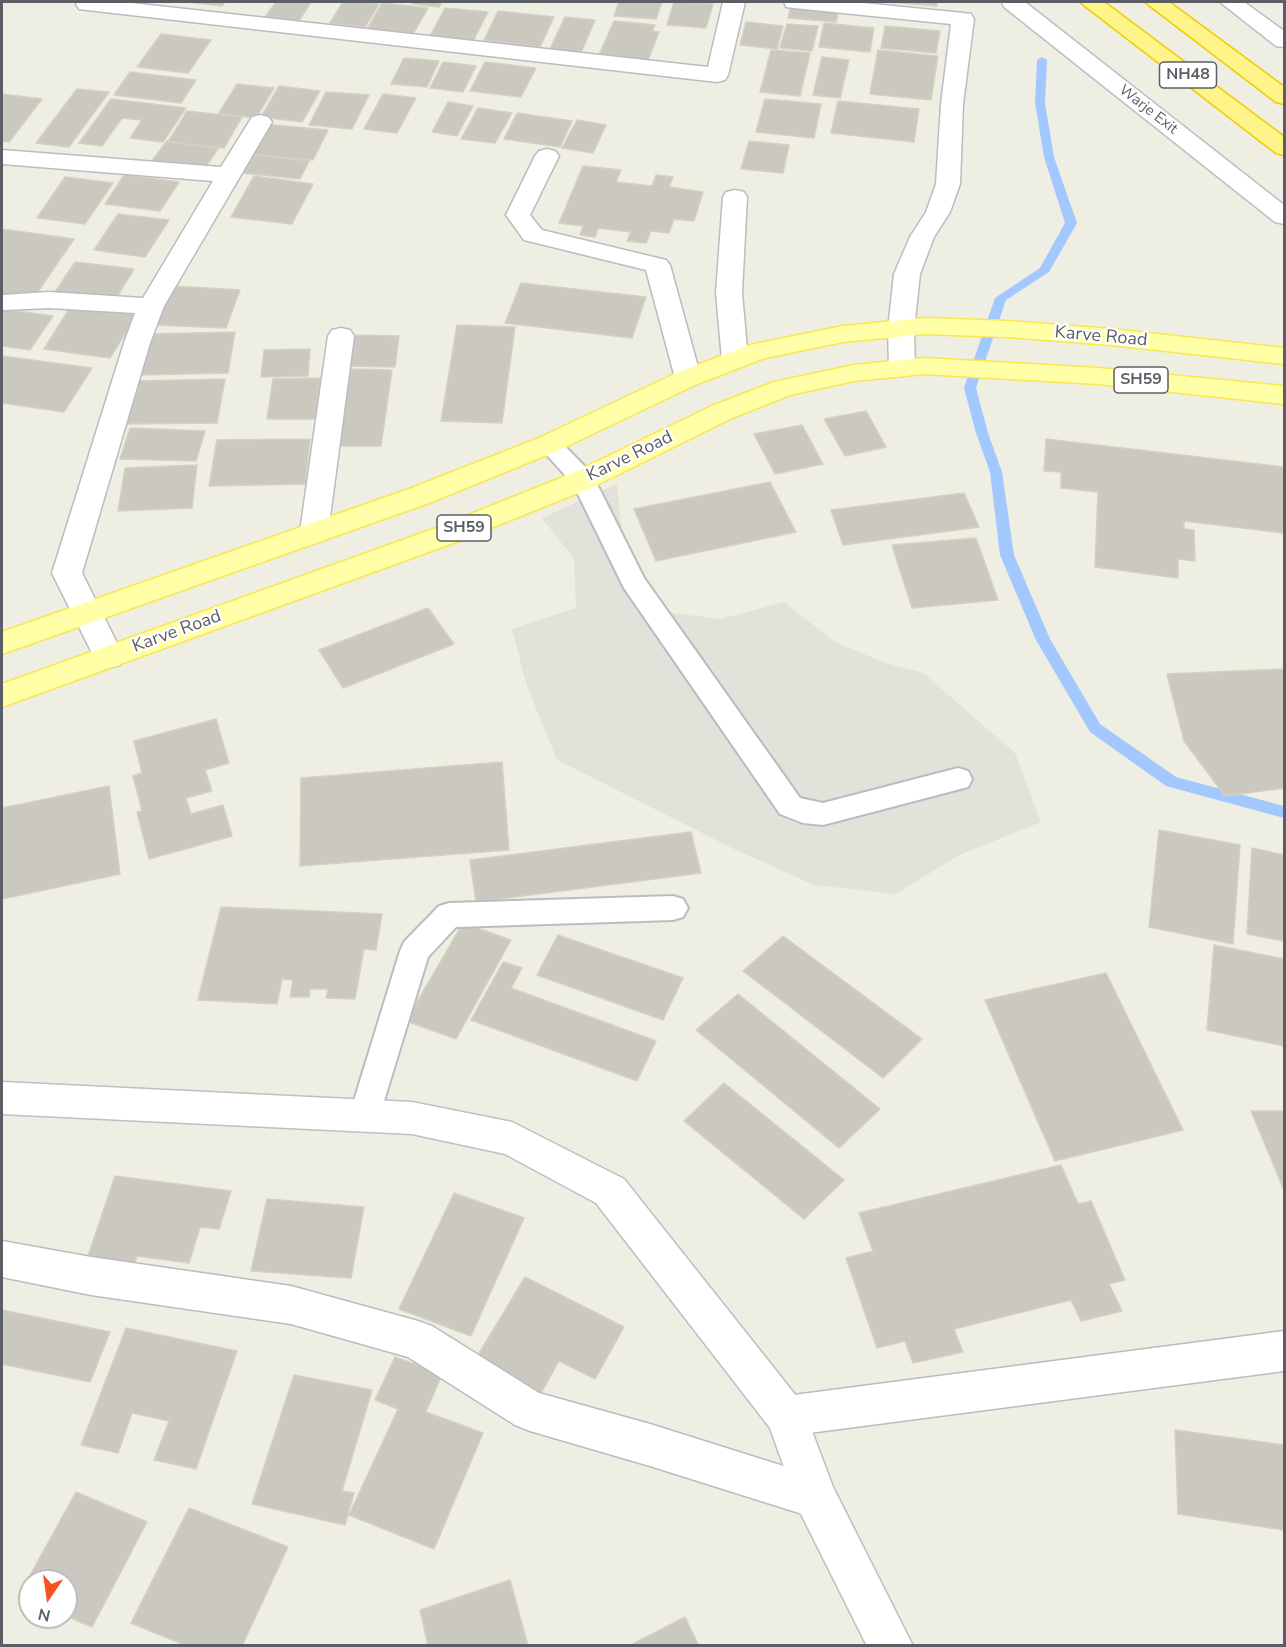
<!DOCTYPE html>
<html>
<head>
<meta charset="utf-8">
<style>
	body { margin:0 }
	#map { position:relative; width:1286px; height:1647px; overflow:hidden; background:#efeee2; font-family:"Nunito Sans",sans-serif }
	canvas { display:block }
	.frame { position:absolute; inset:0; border:3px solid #5b5e65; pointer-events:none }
	.north { position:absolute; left:18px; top:1569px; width:60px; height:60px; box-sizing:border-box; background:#fff; border:2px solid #bdbfc1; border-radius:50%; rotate:193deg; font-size:16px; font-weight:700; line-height:24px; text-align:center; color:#5b5e65 }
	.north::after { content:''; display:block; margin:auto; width:21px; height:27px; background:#f55422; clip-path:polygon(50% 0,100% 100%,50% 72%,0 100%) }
</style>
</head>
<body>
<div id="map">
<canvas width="1286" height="1647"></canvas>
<div class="frame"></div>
<div class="north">N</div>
</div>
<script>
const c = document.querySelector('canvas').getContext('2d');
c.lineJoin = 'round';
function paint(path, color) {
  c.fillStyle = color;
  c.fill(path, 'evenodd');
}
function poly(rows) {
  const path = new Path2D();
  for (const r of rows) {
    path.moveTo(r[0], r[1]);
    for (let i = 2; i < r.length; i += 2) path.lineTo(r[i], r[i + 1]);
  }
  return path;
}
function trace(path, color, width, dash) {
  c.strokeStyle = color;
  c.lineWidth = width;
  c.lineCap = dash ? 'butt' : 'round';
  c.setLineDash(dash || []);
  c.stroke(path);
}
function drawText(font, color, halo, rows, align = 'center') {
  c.font = font + ' "Nunito Sans",sans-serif';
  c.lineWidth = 4.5;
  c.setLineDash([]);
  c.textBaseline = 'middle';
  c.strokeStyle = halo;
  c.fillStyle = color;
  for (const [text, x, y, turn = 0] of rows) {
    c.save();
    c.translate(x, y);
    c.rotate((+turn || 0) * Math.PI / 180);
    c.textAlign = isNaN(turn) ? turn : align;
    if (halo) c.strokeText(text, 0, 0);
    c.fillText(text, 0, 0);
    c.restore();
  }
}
paint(poly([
	[617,484,623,546,665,612,720,619,784,602,835,642,885,663,923,673,1015,753,1041,822,957,856,896,894,814,885,732,848,557,760,527,686,512,629,576,608,574,559,542,518]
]), '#e2e1da');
paint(poly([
	[1042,57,1047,60,1045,103,1054,157,1077,223,1049,272,1006,300,976,388,988,433,1002,472,1014,555,1050,639,1100,724,1176,777,1284,806,1284,818,1166,786,1090,732,1036,640,1000,555,990,472,976,433,964,388,995,298,1040,268,1065,223,1044,157,1035,103,1037,60,1042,57]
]), '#a2c8ff');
const building = poly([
	[187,2,225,2,222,6,187,2],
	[276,2,311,2,299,21,265,17,276,2],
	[343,2,358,2,379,4,365,27,330,23,343,2],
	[413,2,442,2,439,7,412,4,413,2],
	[619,2,662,2,656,19,614,16,619,2],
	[674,2,713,4,706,28,667,25,674,2],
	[889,2,937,2,937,6,889,2],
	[382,3,428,8,412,36,366,31,382,3],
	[791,5,839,9,836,22,788,18,791,5],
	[445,8,488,12,472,43,429,38,445,8],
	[498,11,554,17,540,47,484,40,498,11],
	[565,17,595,20,581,53,550,49,565,17],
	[614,21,655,25,652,31,659,32,647,63,598,57,614,21],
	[746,22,783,26,777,49,740,45,746,22],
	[824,23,874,28,870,52,819,47,824,23],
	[787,24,818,26,812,51,780,48,787,24],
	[885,26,940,31,936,53,881,48,885,26],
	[161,34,211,40,188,73,137,67,161,34],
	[771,50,810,53,800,96,760,92,771,50],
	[878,50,938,56,931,100,870,94,878,50],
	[822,57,849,60,840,98,813,95,822,57],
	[404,58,439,61,427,87,391,84,404,58],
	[443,62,476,66,463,92,430,88,443,62],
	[485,62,536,68,521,97,470,91,485,62],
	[130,72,196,80,181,103,114,95,130,72],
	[237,84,274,88,256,118,219,113,237,84],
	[279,86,320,91,302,122,261,117,279,86],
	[77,89,109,92,69,147,36,143,77,89],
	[326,92,369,95,352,129,309,125,326,92],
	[2,94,42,99,9,142,2,141,2,94],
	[383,94,416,98,397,133,364,129,383,94],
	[111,99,186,108,163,142,130,138,142,120,122,118,102,146,79,143,111,99],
	[765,99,821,104,814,138,756,132,765,99],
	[838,101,919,109,914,142,831,133,838,101],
	[448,102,473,106,457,136,432,132,448,102],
	[478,108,512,113,495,143,461,139,478,108],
	[187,111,242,117,224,148,168,142,187,111],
	[517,113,572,121,560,147,504,139,517,113],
	[577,120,606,125,593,153,562,148,577,120],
	[264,124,328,130,313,160,249,154,264,124],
	[167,141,218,149,204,169,151,162,167,141],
	[749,141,789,145,783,173,741,169,749,141],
	[252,155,309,161,300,179,242,173,252,155],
	[583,166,621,170,616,182,652,186,656,175,673,177,669,187,703,192,694,221,674,219,669,233,651,231,646,243,627,241,631,232,598,228,595,237,580,235,583,226,559,223,583,166],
	[124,175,179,182,160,211,105,204,124,175],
	[254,176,313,184,292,224,231,217,254,176],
	[65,177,113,183,85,224,37,218,65,177],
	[118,214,169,220,145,257,94,250,118,214],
	[2,229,74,239,33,299,2,295,2,229],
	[75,262,134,269,115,300,55,292,75,262],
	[521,283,646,297,632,338,505,323,521,283],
	[172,286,240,290,226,328,156,325,172,286],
	[71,306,137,315,110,358,44,349,71,306],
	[2,309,53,316,30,350,2,346,2,309],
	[457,325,515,327,502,423,441,421,457,325],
	[235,332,228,373,139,375,148,334,235,332],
	[354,335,399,336,395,367,348,366,354,335],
	[310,349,308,376,261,377,264,350,310,349],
	[2,356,92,368,64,412,2,403,2,356],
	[351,369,392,370,381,446,338,446,351,369],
	[320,378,315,419,267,419,273,379,320,378],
	[225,379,217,423,127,424,137,381,225,379],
	[866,411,886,447,845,456,824,419,866,411],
	[802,425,823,464,775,474,754,434,802,425],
	[130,428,205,431,196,461,120,459,130,428],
	[310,439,305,484,209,486,217,440,310,439],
	[1046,439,1284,467,1284,533,1184,521,1184,529,1194,530,1195,561,1178,559,1178,578,1095,567,1098,492,1061,488,1061,472,1044,471,1046,439],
	[197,465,192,508,118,511,125,468,197,465],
	[770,482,796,532,656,561,634,509,770,482],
	[964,493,979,527,843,545,831,510,964,493],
	[976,538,998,600,912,608,892,545,976,538],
	[428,608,454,644,343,688,319,650,428,608],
	[1284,669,1284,788,1225,796,1184,741,1167,674,1284,669],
	[216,719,229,763,205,770,212,791,186,798,191,814,223,805,232,836,149,859,137,812,142,811,133,776,142,773,134,741,216,719],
	[502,762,509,850,300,866,301,778,502,762],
	[109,786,120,874,2,899,2,808,109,786],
	[1159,830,1240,845,1233,944,1149,927,1159,830],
	[691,832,701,873,476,902,470,860,691,832],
	[1252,848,1284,855,1284,941,1247,934,1252,848],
	[221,907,382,914,376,950,364,949,355,999,326,998,328,989,310,989,309,997,290,997,293,980,282,979,277,1004,198,1000,221,907],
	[463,923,511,940,456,1039,406,1021,463,923],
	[558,935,683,978,663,1020,537,975,558,935],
	[783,936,922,1039,883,1078,743,971,783,936],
	[1214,945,1284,959,1284,1046,1207,1030,1214,945],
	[503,962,522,968,511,988,656,1041,637,1081,471,1020,503,962],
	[1106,973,1183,1130,1055,1161,985,1000,1106,973],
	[738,994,880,1109,839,1148,696,1030,738,994],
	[724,1083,844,1180,804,1219,684,1121,724,1083],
	[1251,1111,1284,1111,1284,1190,1251,1111],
	[1061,1165,1078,1204,1091,1201,1125,1280,1109,1284,1122,1311,1081,1321,1071,1300,954,1329,963,1352,913,1363,905,1341,877,1348,846,1258,873,1251,859,1213,1061,1165],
	[115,1176,231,1191,219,1229,200,1227,189,1263,137,1256,134,1265,87,1259,115,1176],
	[454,1193,524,1218,471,1336,399,1309,454,1193],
	[267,1199,364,1207,351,1278,251,1271,267,1199],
	[525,1277,624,1327,595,1379,559,1361,540,1395,475,1360,525,1277],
	[2,1310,110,1332,90,1382,2,1364,2,1310],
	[126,1328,237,1351,196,1469,154,1460,169,1421,132,1413,118,1453,81,1445,126,1328],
	[395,1357,442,1374,426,1412,483,1433,434,1549,349,1515,398,1409,375,1400,395,1357],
	[294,1375,372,1390,342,1491,354,1493,345,1525,252,1504,294,1375],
	[1175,1430,1284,1445,1284,1530,1178,1514,1175,1430],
	[76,1492,147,1522,92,1627,66,1616,66,1581,30,1581,30,1601,18,1597,76,1492],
	[189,1508,288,1547,242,1646,187,1646,131,1623,189,1508],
	[510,1580,528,1646,428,1646,420,1610,510,1580],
	[685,1617,699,1646,629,1646,685,1617]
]);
paint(building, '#cac8bf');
trace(building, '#d4d1c0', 1.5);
const lane = poly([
	[549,436,557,438,592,474,644,578,800,798,823,803,958,768,968,771,972,779,968,787,823,825,803,823,780,814,624,588,573,484,537,444,541,438,549,436],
	[673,896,683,899,688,908,683,917,673,920,456,927,428,957,376,1127,365,1131,354,1127,349,1117,400,951,404,942,439,906,449,903,673,896]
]);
const street = poly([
	[78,2,122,2,708,67,723,2,745,2,728,75,725,80,717,82,87,10,79,9,76,4,78,2],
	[784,2,853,2,963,13,971,14,974,19,963,104,960,184,950,212,934,237,920,274,914,329,915,368,911,374,902,376,893,374,889,368,888,329,894,274,910,237,926,212,936,184,941,104,951,24,794,8,786,7,784,2],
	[260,115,268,117,272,122,164,306,150,343,82,573,124,657,120,665,109,668,98,665,52,573,124,343,135,313,49,308,4,310,2,309,2,295,49,292,143,298,213,181,2,164,2,150,221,167,252,117,260,115],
	[547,149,555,151,559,156,530,215,542,230,666,260,670,265,701,378,697,384,688,387,679,384,675,378,646,270,524,240,506,215,535,156,539,151,547,149],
	[735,190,744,192,747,197,742,293,748,360,744,366,735,368,726,366,722,360,716,293,723,197,726,192,735,190],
	[341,328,350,330,354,336,328,532,324,539,314,542,304,539,300,532,328,336,332,330,341,328],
	[2,1241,91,1257,291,1286,418,1321,432,1326,539,1393,650,1424,815,1476,830,1482,836,1497,830,1512,815,1518,650,1466,530,1431,515,1425,408,1357,291,1324,91,1295,2,1277,2,1241],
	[1284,1331,1284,1371,786,1436,771,1430,765,1416,771,1402,786,1396,1284,1331]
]);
const secondary = poly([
	[1002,2,1025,2,1284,205,1284,224,1275,222,1004,7,1002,2],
	[1220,2,1244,2,1284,31,1284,47,1276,46,1220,2],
	[2,1082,412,1102,512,1122,624,1179,801,1402,833,1487,913,1646,867,1646,800,1512,770,1428,596,1203,505,1154,412,1134,2,1114,2,1082]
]);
const primary = poly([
	[925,318,1008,321,1111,329,1284,348,1284,364,1111,345,1008,337,925,334,843,342,765,358,697,384,559,450,429,503,2,654,2,632,409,489,539,438,679,372,750,345,843,326,925,318],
	[924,358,1098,368,1284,386,1284,404,1098,384,924,374,854,381,790,395,732,418,593,487,456,542,2,707,2,684,436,528,573,473,712,406,774,382,854,365,924,358]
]);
const highway = poly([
	[1080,2,1104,2,1284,137,1284,155,1276,153,1080,2],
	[1145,2,1169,2,1284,87,1284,104,1276,102,1145,2]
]);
trace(lane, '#babcc3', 4);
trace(street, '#babcc3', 3);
trace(secondary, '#bdbfc7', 3);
trace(primary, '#fbe64f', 3);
trace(highway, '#f1cc00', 3);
paint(lane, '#fff');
paint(street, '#fff');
paint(secondary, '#fff');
paint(primary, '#ffffa7');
paint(highway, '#fff489');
drawText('15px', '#5b5e65', '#fff', [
	["Warje Exit",1148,110,38]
]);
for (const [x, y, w] of [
	[1188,75,57],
	[1141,380,54],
	[464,528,54]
]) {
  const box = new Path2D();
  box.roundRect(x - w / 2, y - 13, w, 26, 4.5);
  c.fillStyle = '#fff';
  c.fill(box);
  trace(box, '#5b5e65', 1.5);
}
drawText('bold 16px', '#5b5e65', null, [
	["NH48",1188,75],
	["SH59",1141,380],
	["SH59",464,528]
]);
drawText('18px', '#5b5e65', '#fff', [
	["Karve Road",1101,337,5],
	["Karve Road",630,457,-26],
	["Karve Road",177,632,-20]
]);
</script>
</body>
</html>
